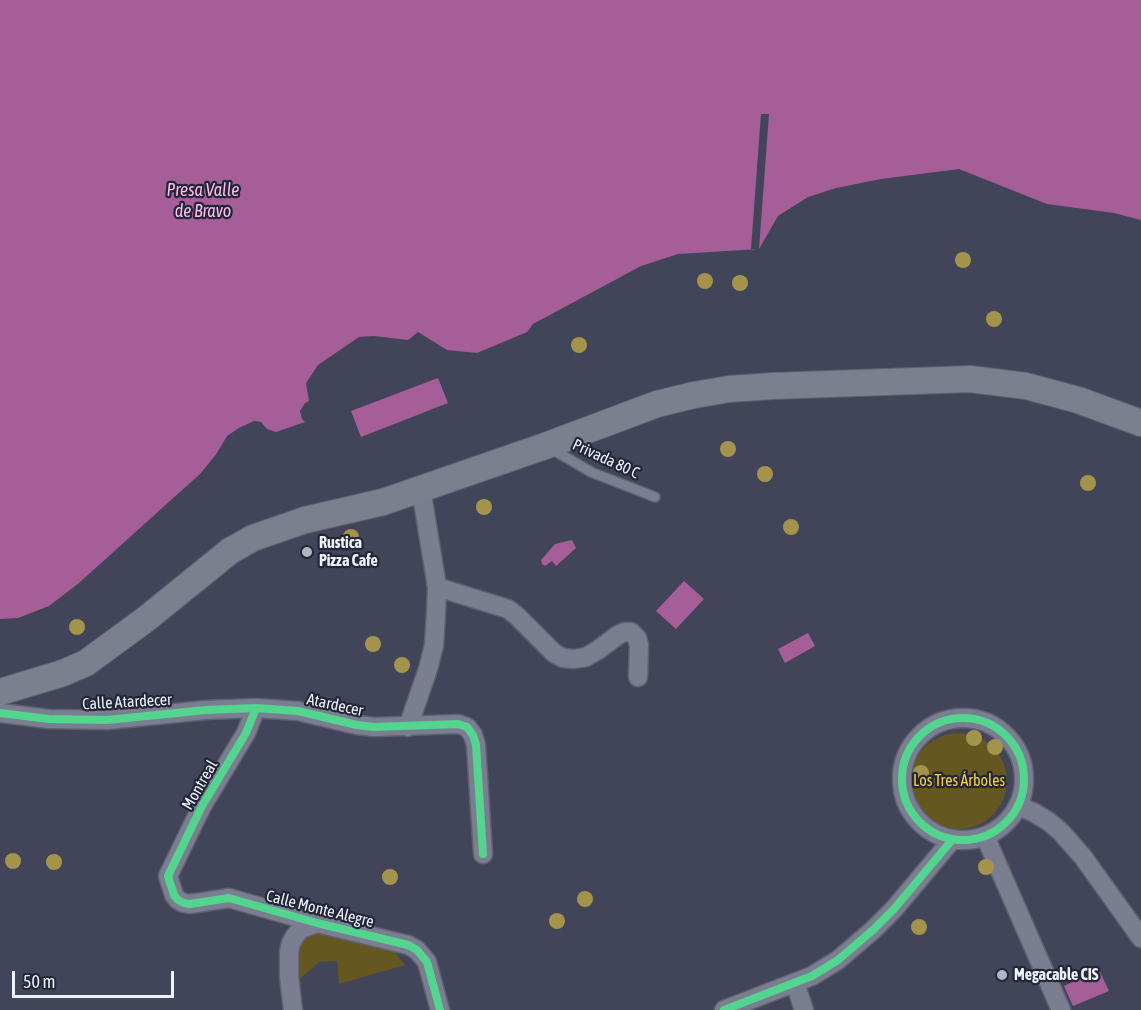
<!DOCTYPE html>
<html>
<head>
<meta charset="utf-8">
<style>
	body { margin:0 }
	#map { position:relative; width:1141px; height:1010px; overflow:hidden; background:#42455a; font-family:"Asap Condensed",sans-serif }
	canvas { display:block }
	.scale { position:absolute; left:12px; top:971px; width:162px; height:27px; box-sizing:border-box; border:3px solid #eff1fb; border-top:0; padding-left:8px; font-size:18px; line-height:21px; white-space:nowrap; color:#eff1fb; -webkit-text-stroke:4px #232638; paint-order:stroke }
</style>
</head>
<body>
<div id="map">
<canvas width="1141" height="1010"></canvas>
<div class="scale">50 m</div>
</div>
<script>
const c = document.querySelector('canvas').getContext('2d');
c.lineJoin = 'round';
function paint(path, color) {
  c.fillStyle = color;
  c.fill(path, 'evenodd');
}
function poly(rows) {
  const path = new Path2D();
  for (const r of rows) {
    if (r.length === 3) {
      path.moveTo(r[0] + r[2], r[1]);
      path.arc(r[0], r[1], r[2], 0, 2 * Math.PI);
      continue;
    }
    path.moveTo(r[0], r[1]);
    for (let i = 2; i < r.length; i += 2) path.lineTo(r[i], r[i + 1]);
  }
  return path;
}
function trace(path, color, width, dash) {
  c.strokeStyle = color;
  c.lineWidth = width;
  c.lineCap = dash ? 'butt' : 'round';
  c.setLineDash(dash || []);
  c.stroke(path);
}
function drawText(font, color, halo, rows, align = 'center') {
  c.font = font + ' "Asap Condensed",sans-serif';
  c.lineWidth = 4.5;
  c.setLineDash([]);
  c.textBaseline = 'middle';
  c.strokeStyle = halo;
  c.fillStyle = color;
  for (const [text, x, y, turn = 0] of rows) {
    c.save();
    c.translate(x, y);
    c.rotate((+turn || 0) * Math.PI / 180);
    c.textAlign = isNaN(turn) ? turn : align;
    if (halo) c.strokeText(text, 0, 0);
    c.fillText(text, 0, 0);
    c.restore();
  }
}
paint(poly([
	[959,781,48],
	[316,930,390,946,405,965,339,984,337,961,319,962,295,983,294,955,303,937]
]), '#64571f');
paint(poly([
	[0,0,1141,0,1141,220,1114,213,1047,204,959,169,881,179,836,188,808,197,778,216,759,249,678,254,641,266,533,324,527,332,477,353,447,350,418,332,408,340,374,336,359,337,318,365,306,383,309,401,305,403,300,411,302,419,305,422,276,432,267,429,261,422,254,421,239,428,227,436,217,453,201,473,79,583,49,606,18,618,0,619],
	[438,378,448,403,361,437,351,411],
	[572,540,576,548,556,566,552,561,545,566,542,564,541,560,555,544],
	[684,581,704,599,676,629,656,611],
	[808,633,815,646,785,663,778,649],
	[1099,970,1109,991,1073,1006,1064,986]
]), '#a65e98');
paint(poly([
	[761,114,769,114,759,249,751,249]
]), '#42455a');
const service = poly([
	[550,448,591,472,655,497]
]);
const minor = poly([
	[437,587,508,609,517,616,554,653,563,658,574,659,586,657,598,650,618,635,625,632,631,632,637,638,639,645,638,677],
	[256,708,246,733,202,806,168,876,174,895,178,900,184,903,190,904,229,898,317,923,408,945,417,950,427,962,440,1010],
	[0,713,49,719,107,720,206,710,256,708,298,711,357,725,374,727,458,724,467,727,473,735,476,745,483,854],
	[963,779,61],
	[408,727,428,669,434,645,436,614,437,587,421,489],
	[1018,806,1033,812,1048,821,1061,832,1083,857,1141,938],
	[985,836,1061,1010],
	[795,983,804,1010],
	[293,1010,289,976,289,952,291,943,295,936,301,929,317,923],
	[724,1010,812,976,838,960,873,930,894,909,952,840]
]);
const secondary = poly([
	[0,692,63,673,86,663,146,619,230,551,253,538,305,520,383,502,545,446,657,404,694,395,729,389,773,386,970,379,1026,386,1078,400,1141,423]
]);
trace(service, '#5f616f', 12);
trace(minor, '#5f616f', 21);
trace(secondary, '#5f616f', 28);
trace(service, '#7b7e90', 9);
trace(minor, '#7b7e90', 18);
trace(secondary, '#7b808f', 26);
trace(poly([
	[256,708,246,733,202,806,168,876,174,895,178,900,184,903,190,904,229,898,317,923,408,945,417,950,427,962,440,1010],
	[0,713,49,719,107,720,206,710,256,708,298,711,357,725,374,727,458,724,467,727,473,735,476,745,483,854],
	[963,779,61],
	[724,1010,812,976,838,960,873,930,894,909,952,840]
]), '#53d58f', 8);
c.fillStyle = '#a4934b';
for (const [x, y] of [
	[963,260],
	[705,281],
	[740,283],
	[994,319],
	[579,345],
	[728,449],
	[765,474],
	[1088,483],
	[484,507],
	[791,527],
	[351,537],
	[77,627],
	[373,644],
	[402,665],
	[974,738],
	[995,747],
	[921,773],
	[13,861],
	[54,862],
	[986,867],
	[390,877],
	[585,899],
	[557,921],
	[919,927]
]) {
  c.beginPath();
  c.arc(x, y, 8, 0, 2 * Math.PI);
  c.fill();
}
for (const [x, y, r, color] of [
	[307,552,6,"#b2b5c3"],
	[1002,975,6,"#b2b5c3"]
]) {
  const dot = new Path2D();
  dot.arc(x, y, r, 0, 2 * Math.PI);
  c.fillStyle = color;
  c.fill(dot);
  trace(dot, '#232638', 2);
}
drawText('16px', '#eff1fb', '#232638', [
	["Privada 80 C",606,459,25],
	["Calle Atardecer",127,702,-3],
	["Atardecer",335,705,12],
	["Montreal",200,785,-60],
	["Calle Monte Alegre",320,909,14]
]);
drawText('bold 16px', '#eff1fb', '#232638', [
	["Rustica",319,543],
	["Pizza Cafe",319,561],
	["Megacable CIS",1014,975]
], 'left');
drawText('16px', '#f4d33f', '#232638', [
	["Los Tres Árboles",959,781]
]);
drawText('italic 18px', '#febcec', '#232638', [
	["Presa Valle",203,190],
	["de Bravo",203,211]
]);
</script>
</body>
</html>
